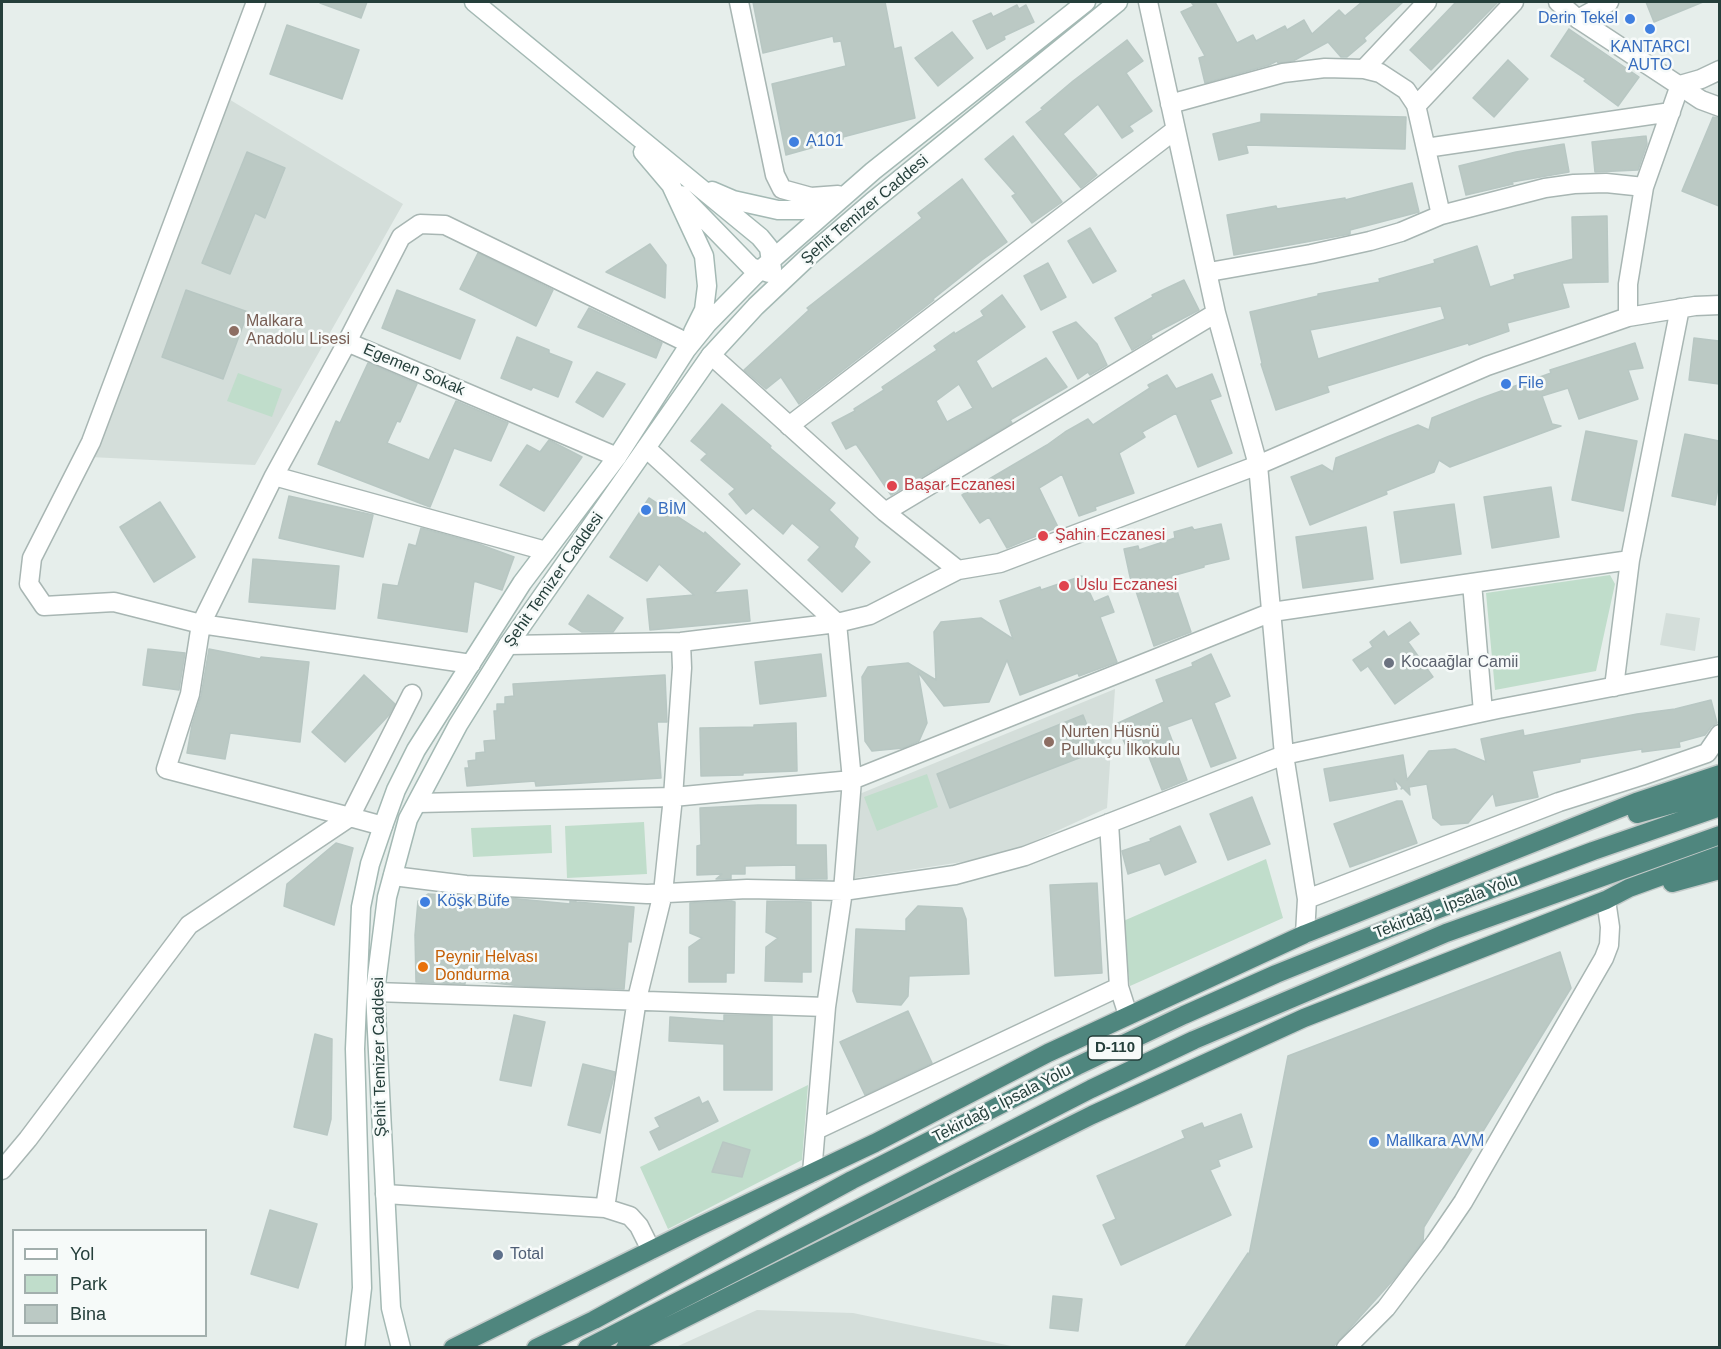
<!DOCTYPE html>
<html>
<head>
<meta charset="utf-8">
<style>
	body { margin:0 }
	#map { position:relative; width:1721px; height:1349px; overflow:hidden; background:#e6eeeb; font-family:Helvetica,sans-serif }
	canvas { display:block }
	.frame { position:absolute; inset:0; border:3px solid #253f3b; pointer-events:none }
	.legend { position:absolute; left:12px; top:1229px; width:195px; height:108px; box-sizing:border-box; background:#f6faf9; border:2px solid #a2afad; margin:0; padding:8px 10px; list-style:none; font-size:18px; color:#253f3b }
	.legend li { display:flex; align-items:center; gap:12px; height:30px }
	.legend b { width:30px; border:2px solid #a2afad }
</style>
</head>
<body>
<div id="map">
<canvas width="1721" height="1349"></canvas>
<div class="frame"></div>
<ul class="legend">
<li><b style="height:8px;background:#fff"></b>Yol</li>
<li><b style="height:16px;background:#c0ddcb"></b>Park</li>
<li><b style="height:16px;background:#bbc9c4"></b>Bina</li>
</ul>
</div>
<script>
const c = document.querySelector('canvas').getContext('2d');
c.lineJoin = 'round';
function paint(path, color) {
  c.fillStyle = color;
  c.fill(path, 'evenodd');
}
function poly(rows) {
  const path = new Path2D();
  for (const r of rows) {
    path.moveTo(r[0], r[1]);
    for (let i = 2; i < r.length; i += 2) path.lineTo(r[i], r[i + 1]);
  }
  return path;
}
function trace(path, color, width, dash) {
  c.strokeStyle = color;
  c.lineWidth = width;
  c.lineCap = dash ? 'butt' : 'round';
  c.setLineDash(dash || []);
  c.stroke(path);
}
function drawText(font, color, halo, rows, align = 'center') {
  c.font = font + ' Helvetica,sans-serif';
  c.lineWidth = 5;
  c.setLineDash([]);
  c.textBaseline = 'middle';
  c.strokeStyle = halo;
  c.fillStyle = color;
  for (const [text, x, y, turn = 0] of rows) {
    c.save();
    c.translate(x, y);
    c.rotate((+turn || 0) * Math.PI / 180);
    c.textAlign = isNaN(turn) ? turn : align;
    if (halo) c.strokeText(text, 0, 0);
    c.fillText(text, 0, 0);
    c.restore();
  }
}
paint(poly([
	[227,98,403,204,255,465,90,457],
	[1666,613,1700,618,1695,651,1660,645],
	[1115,689,1107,808,1002,856,849,879,857,795],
	[757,1310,853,1313,1016,1347,676,1347]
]), '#d4deda');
paint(poly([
	[238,373,282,389,272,417,227,401],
	[1610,575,1615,584,1596,671,1495,690,1486,593],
	[927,774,938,807,877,831,864,797],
	[644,822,647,874,567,878,565,826],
	[551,825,552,853,473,857,471,828],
	[1266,859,1283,918,1130,986,1121,922],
	[808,1085,802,1160,668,1229,640,1167]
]), '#c0ddcb');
const building = poly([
	[321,2,367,2,361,18,320,3,321,2],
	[753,2,885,2,894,49,901,47,915,118,843,137,843,139,786,155,772,84,846,66,841,41,834,42,833,36,763,53,753,2],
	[1191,2,1215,2,1237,43,1253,35,1256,41,1285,26,1287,30,1304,20,1312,34,1339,10,1345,16,1362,2,1403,2,1364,38,1366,41,1347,57,1341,57,1328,42,1293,61,1278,63,1277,61,1269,65,1205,83,1199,58,1205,56,1181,12,1194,6,1191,2],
	[1456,2,1498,2,1431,70,1410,50,1456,2],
	[1646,2,1703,2,1654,22,1646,2],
	[1017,5,1019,9,1026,5,1034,22,1004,36,1005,39,987,49,973,21,991,13,993,17,1017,5],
	[287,25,359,50,342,99,270,74,287,25],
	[1569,29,1639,77,1618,106,1584,81,1586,79,1551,56,1569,29],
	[952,32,973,58,938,86,915,58,952,32],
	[1127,40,1143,61,1126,73,1152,111,1129,126,1133,131,1122,138,1098,104,1063,134,1097,175,1081,188,1026,122,1043,109,1041,108,1073,81,1127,40],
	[1508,60,1528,79,1494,117,1473,98,1508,60],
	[1261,114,1406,117,1405,149,1246,145,1248,153,1219,160,1213,134,1261,122,1261,114],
	[1713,117,1719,118,1719,206,1682,191,1713,117],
	[1013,136,1062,202,1032,223,1012,196,1016,194,985,159,1013,136],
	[1646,136,1647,144,1638,170,1595,172,1592,142,1646,136],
	[1564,144,1569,172,1512,182,1513,184,1466,195,1459,166,1516,152,1564,144],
	[247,152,285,168,265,218,255,213,230,274,202,263,247,152],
	[962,179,1007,242,982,260,933,299,934,300,799,404,781,377,766,389,744,370,809,310,807,308,922,218,918,213,962,179],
	[1412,183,1419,212,1350,230,1350,234,1234,255,1227,215,1276,206,1277,209,1345,198,1345,200,1412,183],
	[1607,216,1608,282,1562,283,1569,307,1507,323,1509,331,1469,345,1468,343,1327,386,1329,392,1276,410,1261,364,1262,363,1250,312,1318,296,1318,294,1380,282,1379,279,1435,263,1434,260,1477,246,1490,287,1515,279,1514,275,1573,259,1572,217,1607,216],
	[1441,306,1445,319,1318,359,1310,330,1441,306],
	[1090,228,1116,271,1093,283,1068,241,1090,228],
	[650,244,666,265,665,298,606,272,650,244],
	[478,253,553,290,536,326,460,289,478,253],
	[1048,263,1066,297,1041,310,1024,276,1048,263],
	[1184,280,1199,310,1151,335,1152,338,1132,350,1115,318,1153,297,1152,295,1184,280],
	[186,290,248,312,223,379,162,357,186,290],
	[397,290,475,320,460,359,382,328,397,290],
	[1002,295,1025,327,976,361,992,389,1046,358,1067,387,1010,420,1012,423,891,495,856,444,846,449,832,423,855,411,854,409,884,390,882,387,937,350,934,346,954,332,955,334,984,316,981,311,1002,295],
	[959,384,973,408,947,422,936,401,959,384],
	[589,308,662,343,656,358,578,327,589,308],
	[1076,322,1097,344,1107,365,1090,375,1088,372,1078,379,1053,332,1076,322],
	[517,337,549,350,549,353,572,362,558,397,533,387,531,390,501,378,517,337],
	[1694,338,1719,341,1719,384,1689,380,1694,338],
	[1635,343,1643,368,1628,370,1638,399,1579,419,1568,388,1542,396,1552,424,1561,426,1450,467,1439,460,1434,472,1386,491,1387,494,1310,525,1291,477,1322,465,1333,472,1336,458,1387,437,1418,425,1429,430,1432,418,1479,399,1551,373,1550,370,1635,343],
	[368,363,417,384,400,422,397,421,387,443,429,460,456,401,508,423,491,461,454,448,430,507,318,464,336,421,340,423,368,363],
	[597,372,625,384,603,417,576,402,597,372],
	[1212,374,1221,396,1210,400,1232,453,1198,467,1176,413,1142,432,1145,437,1119,453,1134,493,1095,507,1096,510,1079,516,1062,474,1039,488,1058,527,1007,548,989,517,980,523,962,495,1047,445,1065,432,1088,419,1093,425,1150,388,1148,385,1167,375,1176,389,1212,374],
	[722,404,771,446,770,448,835,503,829,510,858,538,854,547,870,562,842,592,808,560,820,547,792,523,783,534,753,508,746,514,729,494,735,489,701,460,707,454,691,441,722,404],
	[1586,431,1637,441,1623,511,1572,500,1586,431],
	[1685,434,1719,441,1719,482,1715,505,1672,496,1685,434],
	[549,440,582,457,544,511,500,485,527,445,540,452,549,440],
	[1551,487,1559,537,1492,548,1484,497,1551,487],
	[289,496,373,515,363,557,279,538,289,496],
	[649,498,704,534,705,532,740,564,714,593,747,590,750,621,650,630,647,599,694,595,659,564,647,581,610,557,649,498],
	[160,502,195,557,154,582,120,527,160,502],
	[1454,504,1461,554,1401,563,1394,512,1454,504],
	[1221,524,1229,559,1204,565,1204,567,1172,576,1191,632,1154,646,1134,585,1132,586,1124,549,1138,546,1139,550,1175,538,1174,532,1192,527,1194,530,1221,524],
	[1366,527,1373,579,1303,588,1296,537,1366,527],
	[421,528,476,543,514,557,502,590,474,581,467,632,378,618,383,584,398,586,409,544,416,546,421,528],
	[253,559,339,566,335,609,249,602,253,559],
	[1082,576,1094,602,1108,596,1114,612,1100,617,1117,662,1079,676,1078,673,1020,695,1007,660,989,702,944,706,918,672,927,723,919,741,903,748,872,751,865,741,862,677,868,667,908,663,936,680,934,632,941,622,981,618,1013,639,1000,601,1040,587,1041,590,1082,576],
	[588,595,623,618,613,632,582,632,569,624,588,595],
	[1410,622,1419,634,1408,642,1433,677,1395,704,1368,666,1361,671,1353,660,1373,647,1370,642,1384,631,1388,637,1410,622],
	[148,649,185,653,179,690,143,685,148,649],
	[209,649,260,659,261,657,309,662,300,742,230,733,225,759,187,753,192,725,201,696,209,649],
	[821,654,826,696,760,704,755,662,821,654],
	[1211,654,1230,696,1214,703,1236,758,1211,767,1192,718,1167,727,1187,780,1162,790,1142,739,1126,746,1116,724,1164,702,1156,680,1193,666,1192,663,1211,654],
	[364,675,395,704,389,715,345,762,312,732,364,675],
	[665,675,667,722,657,722,661,778,536,786,535,781,467,786,465,768,469,768,468,761,476,760,476,753,485,752,484,741,496,740,494,711,497,711,497,704,505,704,505,697,514,696,513,684,665,675],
	[1711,700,1717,723,1711,727,1705,735,1679,742,1680,747,1642,752,1642,749,1580,759,1580,762,1532,771,1538,797,1496,806,1493,793,1468,823,1441,825,1433,818,1427,784,1409,787,1410,795,1403,788,1401,789,1402,787,1394,779,1397,789,1330,801,1324,769,1403,755,1407,780,1429,751,1455,749,1486,762,1481,739,1523,730,1524,736,1637,714,1675,709,1711,700],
	[1083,715,1097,751,950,808,937,774,1083,715],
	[796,723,797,771,743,773,743,775,701,776,700,728,754,727,754,725,796,723],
	[1252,797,1270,844,1228,860,1210,814,1252,797],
	[1397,801,1402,801,1417,843,1350,867,1334,824,1397,801],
	[758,805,796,805,796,845,826,845,827,879,796,879,796,865,745,866,745,874,731,874,731,879,716,879,722,874,697,875,697,846,701,845,700,808,758,805],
	[1180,826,1196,862,1165,875,1160,863,1128,874,1122,851,1151,841,1150,839,1180,826],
	[336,843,353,848,334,925,284,906,287,884,336,843],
	[1097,883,1102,973,1055,976,1050,885,1097,883],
	[428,894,508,898,570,904,570,901,577,902,634,907,631,942,628,941,624,989,522,986,465,980,465,984,416,982,415,935,418,901,428,894],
	[731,901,735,902,734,973,726,973,726,982,689,982,689,947,702,938,690,933,690,903,731,901],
	[767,901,811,902,811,972,802,972,802,982,765,981,766,947,778,938,766,932,767,901],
	[918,906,962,908,966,919,969,974,909,976,908,996,901,1005,857,1002,853,991,856,929,906,931,906,919,918,906],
	[1560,952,1571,988,1424,1227,1423,1241,1394,1279,1333,1347,1185,1347,1248,1253,1249,1255,1288,1056,1560,952],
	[908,1011,932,1063,865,1095,840,1042,908,1011],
	[514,1015,545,1022,531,1086,500,1080,514,1015],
	[724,1015,772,1016,772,1090,724,1090,724,1044,669,1041,670,1017,724,1021,724,1015],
	[315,1034,332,1039,331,1119,327,1135,294,1127,315,1034],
	[583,1064,615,1072,600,1133,568,1125,583,1064],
	[699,1097,702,1104,708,1101,718,1121,659,1150,650,1132,660,1127,655,1118,699,1097],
	[1241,1114,1252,1147,1218,1160,1220,1166,1210,1170,1231,1215,1121,1265,1103,1225,1116,1219,1097,1176,1185,1138,1182,1131,1202,1123,1204,1128,1241,1114],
	[723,1142,750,1150,742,1177,712,1172,723,1142],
	[270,1210,317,1224,298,1288,251,1274,270,1210],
	[1053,1296,1082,1299,1078,1331,1050,1328,1053,1296]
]);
paint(building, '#bbc9c4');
trace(building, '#b8c7c3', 1.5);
const minor = poly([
	[256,2,91,442,32,558,29,584,44,606,114,602,201,624,190,694,166,769,350,817,412,694],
	[739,2,775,175,782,189,811,197,838,195],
	[1148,2,1216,313,1258,465,1284,755,1307,899,1305,934],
	[1578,19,1609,2],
	[1364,69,1427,2],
	[1170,104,1283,73,1325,68,1364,69,1380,73,1406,90,1416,105,1441,215],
	[1416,106,1514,2],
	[1426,148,1671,112],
	[1209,272,1311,254,1370,241,1401,232,1441,215,1545,188,1574,184,1606,183,1644,187],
	[1628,317,1628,284,1644,187,1680,85,1701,79,1720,70],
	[351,335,274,476,546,551],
	[711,355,885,512,958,570],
	[789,426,1175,130],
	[646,448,837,623,852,780,843,891,826,1007,812,1173],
	[617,457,347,342,401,237,420,224,445,225,688,343],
	[274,476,201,624,471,664],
	[885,512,1216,313],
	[1472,583,1483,712],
	[508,645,681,642,837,623,870,615,958,570,1000,563,1258,465,1487,366,1628,317,1695,306,1720,305],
	[1614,687,1630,560],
	[418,803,673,797,852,780,1272,612,1630,560,1680,308],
	[393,876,466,885,647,894,747,889,843,891,955,875,1025,856,1284,755,1498,709,1720,666],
	[1307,899,1559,802,1641,776,1707,753,1720,734],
	[1119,987,1128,1015],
	[375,992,826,1007],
	[816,1130,1119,987,1109,823],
	[2,1170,28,1139,189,925,350,817,383,826],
	[385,1194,605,1208,630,1216,639,1226,651,1250],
	[605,1208,637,999,663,893,673,797,682,668,681,642]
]);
const tertiary = poly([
	[1558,2,1578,19,1701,100,1720,107],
	[1346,1348,1386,1308,1435,1243,1463,1202,1604,958,1609,945,1610,927,1606,900]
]);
const secondary = poly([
	[474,2,760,237,769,248,772,269],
	[643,152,671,185,704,256,707,286,704,310,693,332],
	[712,191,733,200,778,210,803,210,833,200],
	[681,195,751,267,769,273],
	[355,1348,362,1288,355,1049,361,907,370,864,383,826,396,790,416,750,522,583,617,457,686,350,707,324,759,271,873,171,1086,2],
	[401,1348,391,1308,375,992,387,897,408,819,458,725,508,645,711,355,756,306,808,257,872,202,1118,2]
]);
const trunk = poly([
	[1637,814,1720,791],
	[1672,883,1720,870],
	[453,1348,700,1226,875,1143,1048,1053,1305,934,1636,802,1720,774],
	[536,1348,594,1320,852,1180,1077,1066,1184,1015,1276,974,1425,914,1593,851,1720,807],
	[587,1348,1091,1089,1194,1040,1446,933,1720,835],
	[625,1348,1092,1115,1304,1018,1606,900,1629,888,1720,855]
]);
trace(minor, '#a8b6b3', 21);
trace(tertiary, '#a8b6b3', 21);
trace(secondary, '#a4b9b4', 21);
trace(trunk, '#c2c9c8', 21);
trace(minor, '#fff', 18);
trace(tertiary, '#fff', 18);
trace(secondary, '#fff', 18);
trace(trunk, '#4f867e', 18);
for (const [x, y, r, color] of [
	[1630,19,6,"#3f7fe0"],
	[1650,29,6,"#3f7fe0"],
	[794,142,6,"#3f7fe0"],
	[234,331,6,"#8d6e63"],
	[1506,384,6,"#3f7fe0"],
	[892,486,6,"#e0444e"],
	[646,510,6,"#3f7fe0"],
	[1043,536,6,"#e0444e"],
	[1064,586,6,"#e0444e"],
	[1389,663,6,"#6b7280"],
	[1049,742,6,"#8d6e63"],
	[425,902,6,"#3f7fe0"],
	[423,967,6,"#e8710a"],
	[1374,1142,6,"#3f7fe0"],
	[498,1255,6,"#5c6f8a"]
]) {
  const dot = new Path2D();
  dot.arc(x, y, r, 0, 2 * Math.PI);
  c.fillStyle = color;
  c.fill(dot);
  trace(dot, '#f6faf9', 2);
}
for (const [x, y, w] of [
	[1115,1048,54]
]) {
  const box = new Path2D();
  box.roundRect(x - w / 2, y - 12, w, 24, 4.5);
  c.fillStyle = '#f6faf9';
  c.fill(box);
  trace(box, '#253f3b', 1.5);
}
drawText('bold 15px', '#253f3b', null, [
	["D-110",1115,1048]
]);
drawText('16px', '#366cbe', '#f6faf9', [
	["Derin Tekel",1618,19,"right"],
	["KANTARCI",1650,48,"center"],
	["AUTO",1650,66,"center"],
	["A101",806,142],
	["File",1518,384],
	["BİM",658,510],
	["Köşk Büfe",437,902],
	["Mallkara AVM",1386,1142]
], 'left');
drawText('16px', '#253f3b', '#f6faf9', [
	["Şehit Temizer Caddesi",865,210,-40],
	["Egemen Sokak",414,370,23],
	["Şehit Temizer Caddesi",554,580,-55],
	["Tekirdağ - İpsala Yolu",1446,907,-21],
	["Şehit Temizer Caddesi",380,1057,-91],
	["Tekirdağ - İpsala Yolu",1002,1104,-27]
]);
drawText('16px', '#785e54', '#f6faf9', [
	["Malkara",246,322],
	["Anadolu Lisesi",246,340],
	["Nurten Hüsnü",1061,733],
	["Pullukçu İlkokulu",1061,751]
], 'left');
drawText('16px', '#be3a42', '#f6faf9', [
	["Başar Eczanesi",904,486],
	["Şahin Eczanesi",1055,536],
	["Uslu Eczanesi",1076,586]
], 'left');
drawText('16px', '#5b616d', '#f6faf9', [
	["Kocaağlar Camii",1401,663]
], 'left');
drawText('16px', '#c56008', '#f6faf9', [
	["Peynir Helvası",435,958],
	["Dondurma",435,976]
], 'left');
drawText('16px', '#4e5e75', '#f6faf9', [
	["Total",510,1255]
], 'left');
</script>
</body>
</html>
